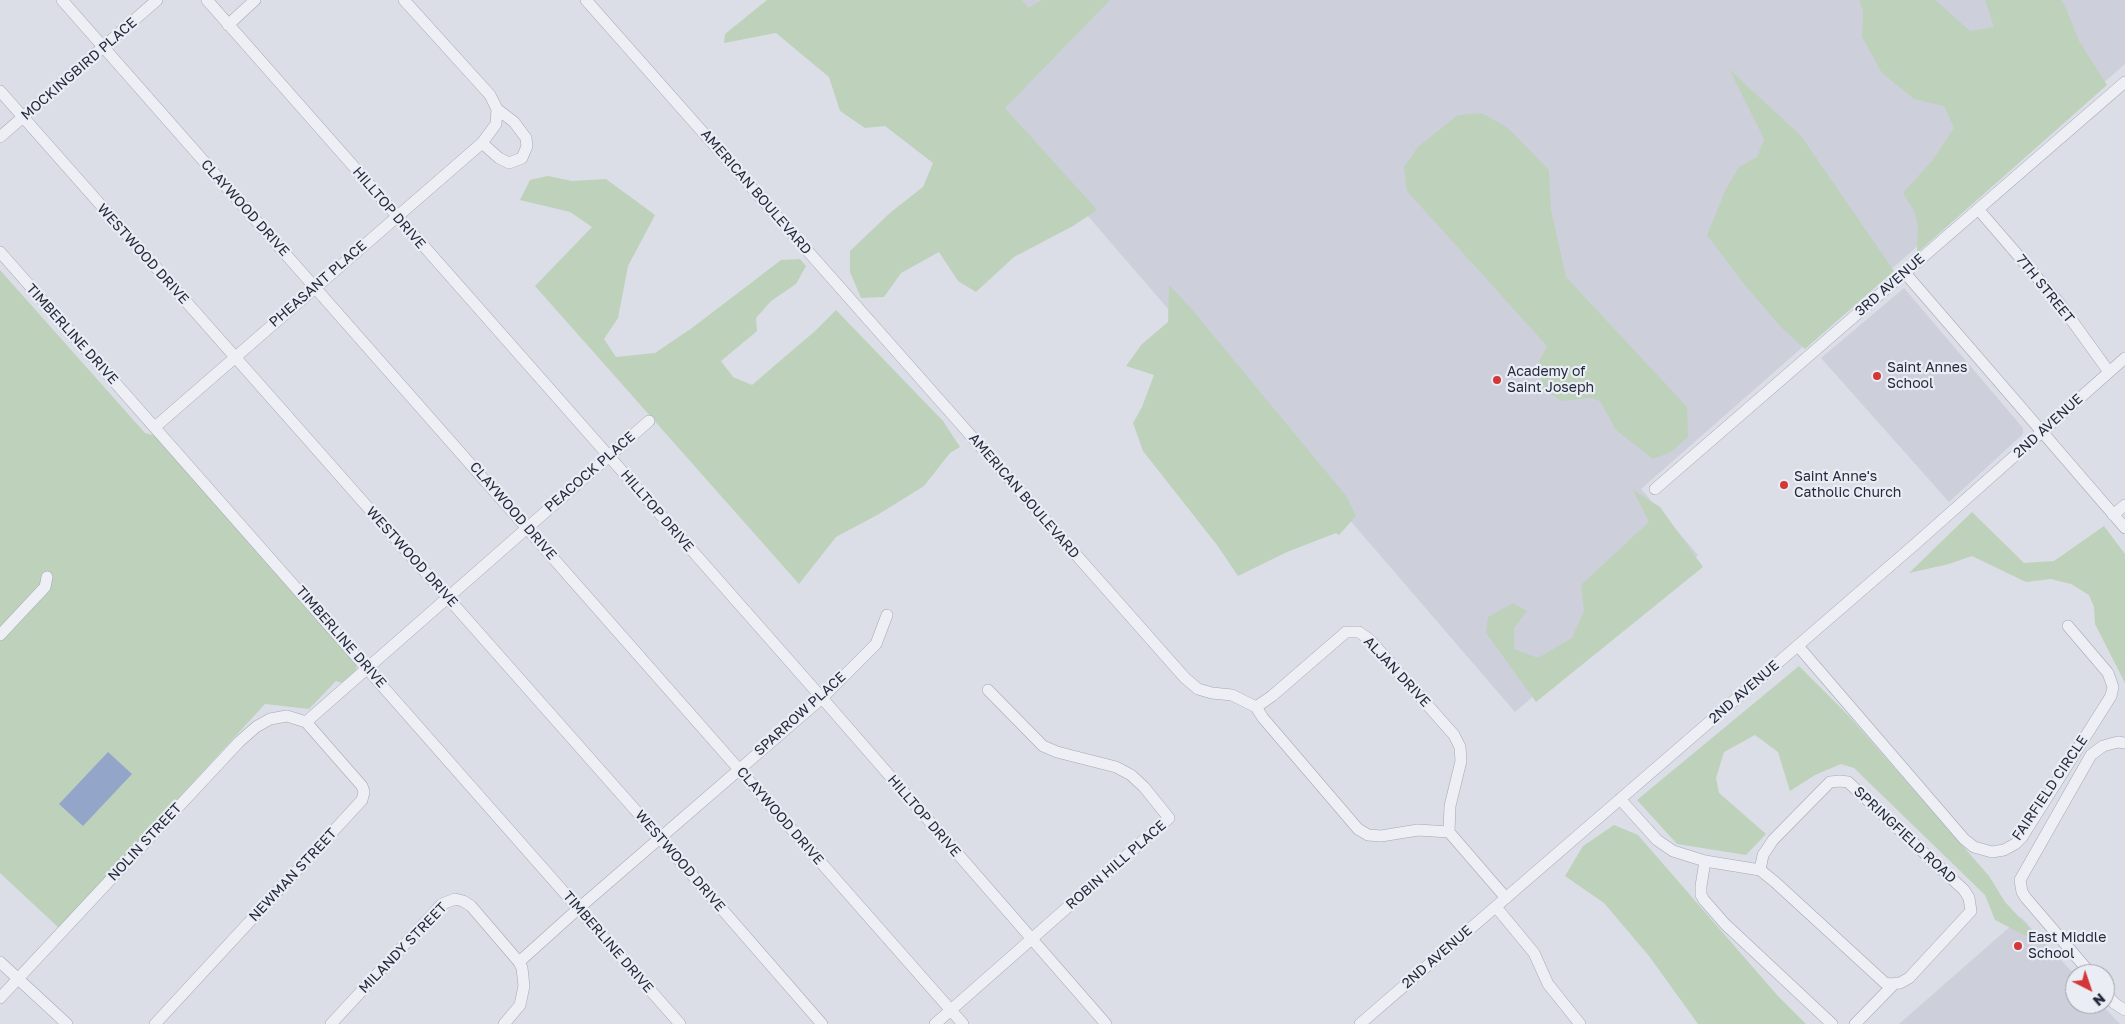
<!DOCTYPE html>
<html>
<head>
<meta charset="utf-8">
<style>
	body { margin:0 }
	#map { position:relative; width:2125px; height:1024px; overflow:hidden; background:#dbdee6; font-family:"Golos Text",sans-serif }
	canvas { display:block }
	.north { position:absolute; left:2065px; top:964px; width:50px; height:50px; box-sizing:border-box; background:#eaedf4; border:1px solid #9b9fab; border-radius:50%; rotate:139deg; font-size:14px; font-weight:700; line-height:20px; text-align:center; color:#242a3d }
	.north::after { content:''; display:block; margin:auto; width:18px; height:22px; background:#d43738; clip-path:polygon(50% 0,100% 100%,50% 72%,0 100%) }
</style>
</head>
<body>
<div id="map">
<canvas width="2125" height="1024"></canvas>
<div class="north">N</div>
</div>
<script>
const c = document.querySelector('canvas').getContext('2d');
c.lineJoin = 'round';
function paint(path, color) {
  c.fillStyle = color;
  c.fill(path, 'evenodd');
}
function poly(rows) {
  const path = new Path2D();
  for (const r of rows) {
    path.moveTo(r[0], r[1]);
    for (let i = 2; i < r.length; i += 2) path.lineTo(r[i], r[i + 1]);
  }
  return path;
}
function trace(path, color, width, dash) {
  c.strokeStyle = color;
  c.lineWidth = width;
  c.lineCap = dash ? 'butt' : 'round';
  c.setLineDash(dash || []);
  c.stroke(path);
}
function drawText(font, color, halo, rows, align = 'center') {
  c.font = font + ' "Golos Text",sans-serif';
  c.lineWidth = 4.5;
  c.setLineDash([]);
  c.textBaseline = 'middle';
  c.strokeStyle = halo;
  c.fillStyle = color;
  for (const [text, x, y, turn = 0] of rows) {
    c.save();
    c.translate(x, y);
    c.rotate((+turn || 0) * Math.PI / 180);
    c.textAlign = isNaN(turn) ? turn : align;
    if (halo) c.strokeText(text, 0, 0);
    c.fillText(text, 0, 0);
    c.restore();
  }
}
paint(poly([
	[902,0,2125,0,2125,64,1641,489,1698,555,1515,712],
	[1904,288,2023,428,2023,434,1949,502,1821,358],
	[2021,917,2075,975,2075,1004,2101,1004,2120,1024,1899,1024]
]), '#cdd0db');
paint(poly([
	[767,0,1022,0,1028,8,1042,0,1110,0,1005,108,1097,210,1073,226,1014,257,976,292,958,281,939,252,901,273,884,297,861,298,850,272,850,251,891,212,923,187,933,163,885,126,865,128,840,111,829,77,776,33,724,43,725,34],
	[1859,0,1935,0,1970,31,1994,27,1985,0,2061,0,2065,6,2079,41,2107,85,1917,253,1918,225,1914,211,1903,193,1932,161,1954,128,1944,106,1914,99,1882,73,1862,37,1863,11],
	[1729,69,1801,136,1894,271,1805,349,1781,327,1744,284,1707,235,1726,189,1739,167,1757,157,1764,139],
	[1482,113,1508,128,1549,170,1551,210,1566,277,1687,407,1688,437,1671,452,1653,459,1616,430,1600,401,1590,398,1562,401,1545,390,1537,366,1547,346,1407,191,1404,167,1418,147,1458,115],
	[548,176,572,181,606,179,655,215,628,266,618,318,604,339,616,357,655,353,692,328,781,260,800,259,806,266,796,284,771,301,756,318,757,331,721,361,733,377,752,385,815,331,836,310,943,421,960,447,950,453,924,486,879,514,836,537,799,584,535,286,592,227,570,212,520,200,530,180],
	[0,270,145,433,157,436,352,655,357,669,342,683,336,681,309,709,265,704,59,928,0,873],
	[1169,285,1189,306,1347,497,1356,516,1339,535,1336,533,1287,552,1238,576,1217,545,1143,451,1133,423,1142,407,1154,375,1126,366,1142,344,1168,322],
	[1633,490,1660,507,1703,567,1536,702,1486,633,1488,617,1513,603,1527,611,1514,628,1514,649,1538,658,1572,638,1584,611,1581,585,1649,522],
	[1972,512,2024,563,2054,561,2104,526,2125,554,2125,683,2095,624,2094,607,2089,595,2071,584,2051,579,2026,582,1972,556,1949,564,1909,573],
	[1799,666,1849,716,1989,876,2005,902,2047,947,1995,920,1985,895,1854,768,1841,764,1815,775,1790,791,1778,752,1755,735,1724,752,1716,778,1719,793,1766,834,1746,855,1677,844,1637,800],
	[1614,825,1638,835,1777,995,1806,1024,1698,1024,1649,956,1604,903,1565,876,1583,846]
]), '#bed1bb');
paint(poly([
	[108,752,132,774,83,826,59,804]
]), '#93a6c9');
const minor = poly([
	[62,0,963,1024],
	[207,0,822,698,1106,1024],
	[586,0,1185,678,1198,689,1212,693,1232,695,1256,707,1263,718,1358,829,1368,835,1381,836,1418,830,1449,832,1506,898],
	[228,25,255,0],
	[0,91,660,838,822,1024],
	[0,137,157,0],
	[482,143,499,158,509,163,522,158,527,146,526,138,514,122,497,109],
	[1978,209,2060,304,2109,372],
	[0,252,680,1024],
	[1905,273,2125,528],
	[155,427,482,143,496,124,497,109,490,95,404,0],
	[1655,489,2125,82],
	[2113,515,2125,505],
	[0,635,45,587,47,577],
	[1798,646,1964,839,1974,847,1992,852,2004,850,2015,844,2022,837,2111,696,2113,687,2108,673,2068,626],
	[1256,707,1272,696,1346,632,1359,632,1370,640,1454,735,1460,747,1461,761,1450,806,1449,832],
	[306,722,649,421],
	[1620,799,1657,840,1673,851,1705,861,1760,870,1763,855,1773,840,1830,782,1840,781,1848,782,1964,890,1969,898,1971,911,1909,978,1900,983,1890,984,1885,983,1775,882,1760,870],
	[1705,861,1701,886,1701,895,1704,900,1725,924,1832,1024],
	[1496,907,1534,953,1548,984,1580,1024],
	[0,962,67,1024],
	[519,962,579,908,822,698,876,644,887,615],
	[2091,974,2026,898,2022,892,2020,880,2091,755,2103,746,2118,742,2125,743],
	[2105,991,2114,1003,2125,1010],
	[0,998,239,742,256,727,270,719,287,716,306,722,362,786,364,792,362,800,155,1024],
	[331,1024,442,904,455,899,463,901,471,906,519,962,522,968,524,986,520,1005,504,1024],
	[935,1024,1169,818,1144,787,1131,775,1116,767,1057,752,1043,746,988,690],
	[1360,1024,1913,546,2125,358],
	[1855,1024,1894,984]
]);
trace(minor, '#a4a8b3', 12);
trace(minor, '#eeeff5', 11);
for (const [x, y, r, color] of [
	[1877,376,5,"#d43738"],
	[1497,380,5,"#d43738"],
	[1784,485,5,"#d43738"],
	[2018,946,5,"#d43738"]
]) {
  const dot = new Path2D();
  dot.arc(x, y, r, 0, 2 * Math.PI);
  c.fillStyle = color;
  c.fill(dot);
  trace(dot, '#eaedf4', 2);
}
drawText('14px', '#242a3d', '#eaedf4', [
	["MOCKINGBIRD PLACE",79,69,-41],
	["AMERICAN BOULEVARD",756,192,49],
	["CLAYWOOD DRIVE",245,208,48],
	["HILLTOP DRIVE",389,208,49],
	["WESTWOOD DRIVE",143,254,48],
	["PHEASANT PLACE",318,284,-41],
	["3RD AVENUE",1890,285,-41],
	["7TH STREET",2045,289,51],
	["TIMBERLINE DRIVE",72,334,48],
	["2ND AVENUE",2048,426,-42],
	["PEACOCK PLACE",590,472,-41],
	["AMERICAN BOULEVARD",1024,496,49],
	["CLAYWOOD DRIVE",513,511,49],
	["HILLTOP DRIVE",657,511,49],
	["WESTWOOD DRIVE",412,557,48],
	["TIMBERLINE DRIVE",341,637,49],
	["ALJAN DRIVE",1397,672,47],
	["2ND AVENUE",1744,692,-41],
	["SPARROW PLACE",800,714,-42],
	["FAIRFIELD CIRCLE",2050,788,-56],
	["CLAYWOOD DRIVE",780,816,49],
	["HILLTOP DRIVE",924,816,49],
	["SPRINGFIELD ROAD",1905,835,43],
	["NOLIN STREET",145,842,-47],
	["WESTWOOD DRIVE",680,861,49],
	["ROBIN HILL PLACE",1116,865,-41],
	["NEWMAN STREET",293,875,-47],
	["TIMBERLINE DRIVE",608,942,49],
	["MILANDY STREET",403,948,-46],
	["2ND AVENUE",1437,957,-41]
]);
drawText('14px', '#242a3d', '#eaedf4', [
	["Saint Annes",1887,368],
	["School",1887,384],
	["Academy of",1507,372],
	["Saint Joseph",1507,388],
	["Saint Anne's",1794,477],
	["Catholic Church",1794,493],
	["East Middle",2028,938],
	["School",2028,954]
], 'left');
</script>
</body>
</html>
